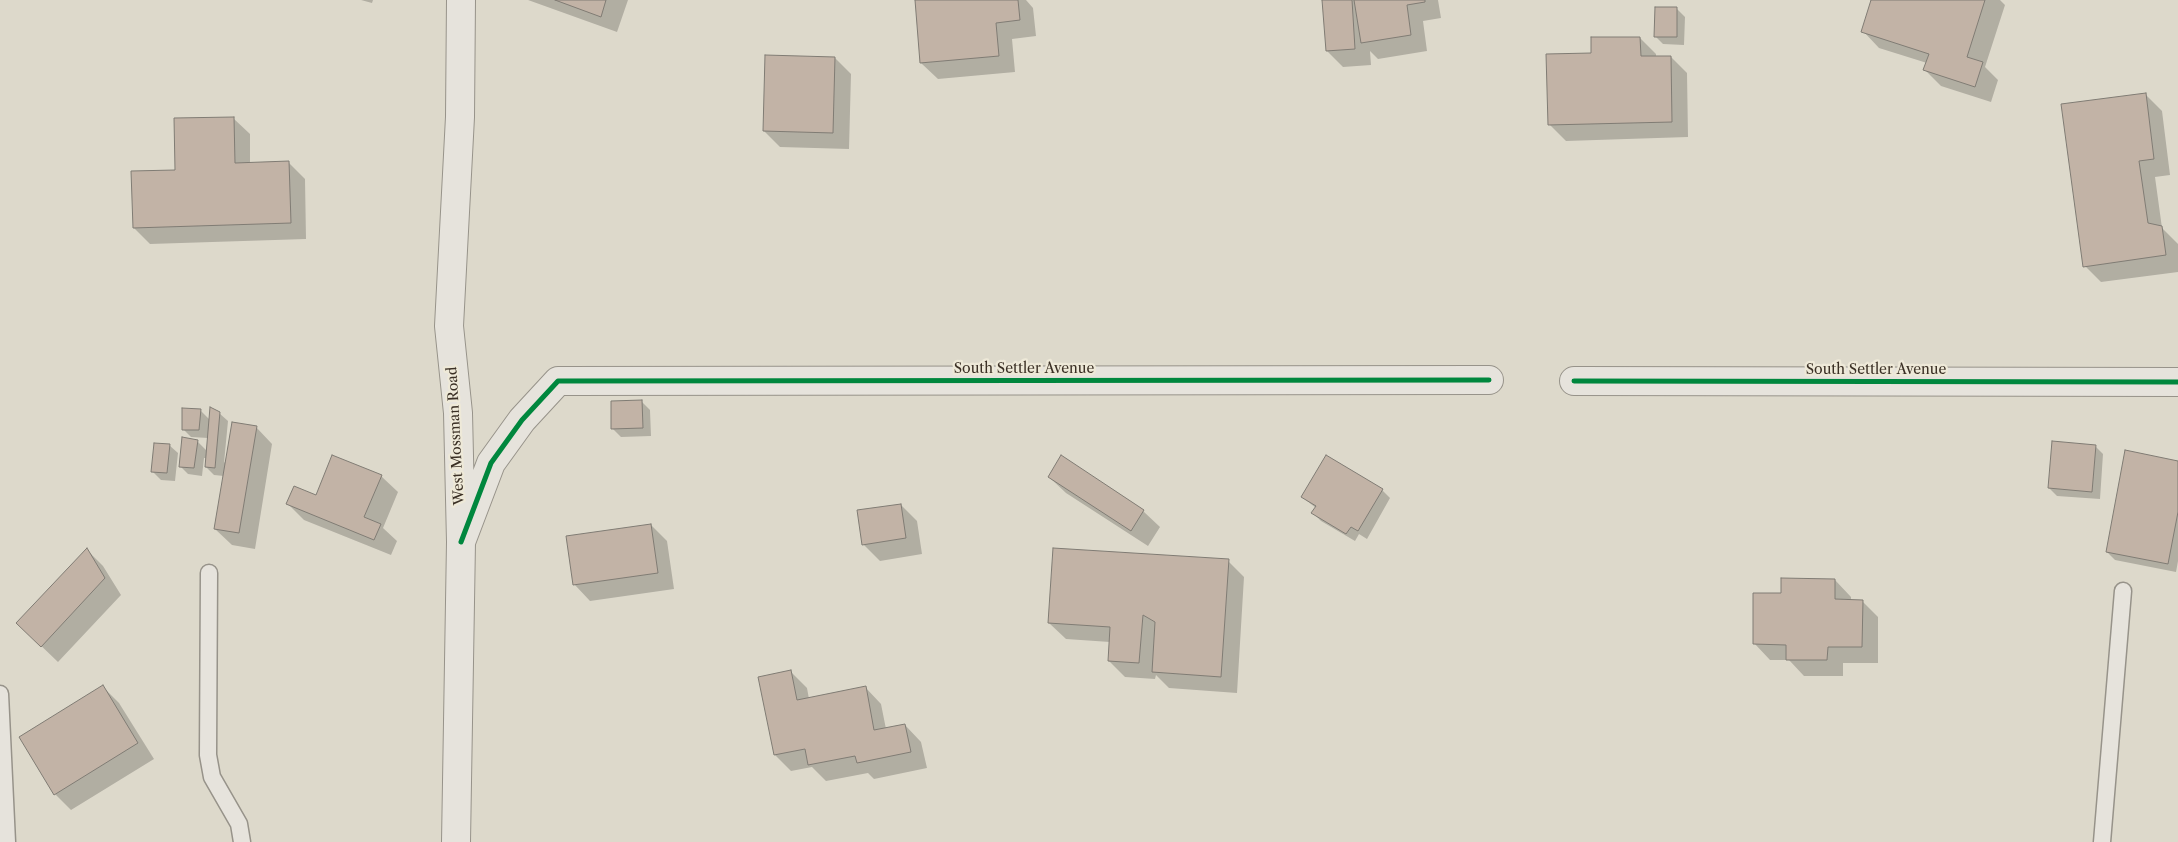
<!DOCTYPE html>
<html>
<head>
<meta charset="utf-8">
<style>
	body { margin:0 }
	canvas { display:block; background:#ddd9cb }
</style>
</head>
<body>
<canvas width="2178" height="842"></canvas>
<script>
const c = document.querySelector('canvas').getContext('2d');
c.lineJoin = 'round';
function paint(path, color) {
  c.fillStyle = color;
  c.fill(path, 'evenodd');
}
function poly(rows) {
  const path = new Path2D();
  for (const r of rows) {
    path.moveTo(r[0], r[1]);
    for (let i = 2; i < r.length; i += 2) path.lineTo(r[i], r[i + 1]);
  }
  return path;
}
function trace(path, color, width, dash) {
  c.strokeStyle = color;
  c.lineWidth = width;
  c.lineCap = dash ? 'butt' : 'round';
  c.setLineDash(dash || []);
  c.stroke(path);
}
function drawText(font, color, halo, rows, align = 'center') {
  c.font = font + ' "Libre Caslon Text",serif';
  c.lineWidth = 4.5;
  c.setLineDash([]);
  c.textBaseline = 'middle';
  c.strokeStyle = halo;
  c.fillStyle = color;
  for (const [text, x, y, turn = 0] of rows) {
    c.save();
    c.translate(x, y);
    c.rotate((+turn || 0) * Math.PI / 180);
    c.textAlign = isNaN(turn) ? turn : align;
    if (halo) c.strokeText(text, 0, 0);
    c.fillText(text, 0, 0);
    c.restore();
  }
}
paint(poly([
	[361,0,373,0,372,3],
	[528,0,628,0,617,32],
	[916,0,1026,0,1033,8,1036,36,1012,39,1015,72,938,79,921,63],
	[1324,0,1438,0,1441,18,1423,21,1427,51,1378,59,1370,51,1371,65,1343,67,1327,51],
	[1873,0,2000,0,2005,5,1985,67,1998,80,1991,102,1941,86,1925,70,1927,63,1879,48,1863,31],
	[1677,9,1685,17,1684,45,1663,44,1655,36],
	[1640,38,1656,54,1656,57,1671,57,1687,73,1688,137,1566,141,1549,124,1592,54],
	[835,58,851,74,849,149,780,147,764,131],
	[2145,94,2162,111,2170,175,2155,177,2162,228,2178,244,2178,272,2101,282,2085,266],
	[233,118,250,134,250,163,288,162,305,179,306,239,150,244,134,228,177,171],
	[642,402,650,410,651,436,621,437,612,428],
	[200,410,210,420,219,413,228,421,224,463,256,427,272,444,255,549,232,545,215,529,224,476,214,475,206,467,207,458,204,458,202,476,188,474,180,466,197,441,207,451,208,438,191,437,183,429],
	[169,445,178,453,175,481,161,480,153,472],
	[2095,446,2103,454,2100,499,2057,496,2049,488],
	[2178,462,2178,561,2176,572,2115,560,2107,552],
	[381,476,398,492,383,528,397,541,391,555,304,520,288,504],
	[1049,477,1143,511,1160,527,1148,546,1066,493],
	[1382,490,1390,498,1367,539,1359,534,1355,541,1321,521,1313,513,1316,508,1302,497],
	[901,505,917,521,922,554,880,561,864,545,859,511],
	[651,525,667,541,674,589,590,601,574,584],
	[87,550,103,566,121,595,58,662,34,639],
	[1228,561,1244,577,1237,693,1169,688,1156,675,1155,679,1125,677,1109,661,1110,642,1066,639,1049,623],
	[1835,580,1851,597,1851,601,1862,601,1878,617,1878,663,1843,663,1843,676,1804,676,1789,660,1770,660,1754,643,1782,594],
	[791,672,807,688,809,699,865,687,881,704,886,729,905,725,921,742,927,768,874,779,868,773,826,781,812,767,791,771,775,755],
	[103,687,119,703,154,759,71,810,55,794]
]), '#0003');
const building = poly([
	[555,0,606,0,601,17,555,0],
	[915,0,1018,0,1020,20,996,23,999,56,920,63,915,0],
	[1322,0,1352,0,1355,49,1326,51,1322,0],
	[1354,0,1425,0,1425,2,1407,5,1411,35,1361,43,1354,0],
	[1871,0,1985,0,1967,57,1983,62,1975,87,1923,70,1929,54,1861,32,1871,0],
	[1655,7,1677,7,1677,37,1654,37,1655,7],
	[1591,37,1640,37,1641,56,1671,56,1672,122,1548,125,1546,54,1591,53,1591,37],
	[765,55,835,57,833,133,763,131,765,55],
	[2146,93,2154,159,2139,161,2148,223,2162,226,2166,255,2083,267,2061,104,2146,93],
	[234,117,235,163,289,161,291,223,133,228,131,171,175,170,174,118,234,117],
	[642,400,643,428,611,429,611,401,642,400],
	[210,407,220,412,215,468,205,467,210,407],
	[182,408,201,409,199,430,182,430,182,408],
	[232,422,257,426,239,533,214,529,232,422],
	[182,437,198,440,194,468,179,467,182,437],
	[2052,441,2096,445,2092,492,2048,488,2052,441],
	[154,443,170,444,167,473,151,472,154,443],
	[2125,450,2178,461,2178,512,2168,564,2106,552,2125,450],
	[332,455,382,475,364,517,381,524,374,540,286,504,294,486,316,495,332,455],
	[1061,455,1144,510,1131,531,1048,477,1061,455],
	[1326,455,1383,489,1358,531,1351,527,1346,534,1311,513,1316,506,1301,497,1326,455],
	[901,504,906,538,862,545,857,510,901,504],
	[651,524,658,573,573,585,566,536,651,524],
	[87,548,105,578,41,647,16,623,87,548],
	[1053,548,1229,559,1221,677,1152,672,1155,622,1143,615,1139,663,1108,661,1110,627,1048,623,1053,548],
	[1781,578,1835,579,1835,599,1863,600,1862,647,1828,647,1827,660,1786,660,1786,645,1753,644,1753,593,1781,593,1781,578],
	[791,670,797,700,866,686,874,730,905,724,911,752,857,763,855,756,808,765,805,749,774,755,758,677,791,670],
	[103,685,138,743,54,795,19,737,103,685]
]);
paint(building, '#c2b3a6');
trace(building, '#807c74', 1);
const lane = poly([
	[209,573,208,755,212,777,239,824,242,842],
	[0,694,7,842],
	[2102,842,2123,591]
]);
const street = poly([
	[1574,381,2178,382],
	[461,542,491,463,522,420,558,381,1489,380],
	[456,842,461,542,458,413,449,326,460,117,461,0]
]);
trace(lane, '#97938a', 19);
trace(street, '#97938a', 30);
trace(lane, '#e6e3dc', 16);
trace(street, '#e6e3dc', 28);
trace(poly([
	[1574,381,2178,382],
	[461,542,491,463,522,420,558,381,1489,380]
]), '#00873e', 5);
drawText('14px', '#3b3025', '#eee9d8', [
	["South Settler Avenue",1024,369],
	["South Settler Avenue",1876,370],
	["West Mossman Road",456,436,-93]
]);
</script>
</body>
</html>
